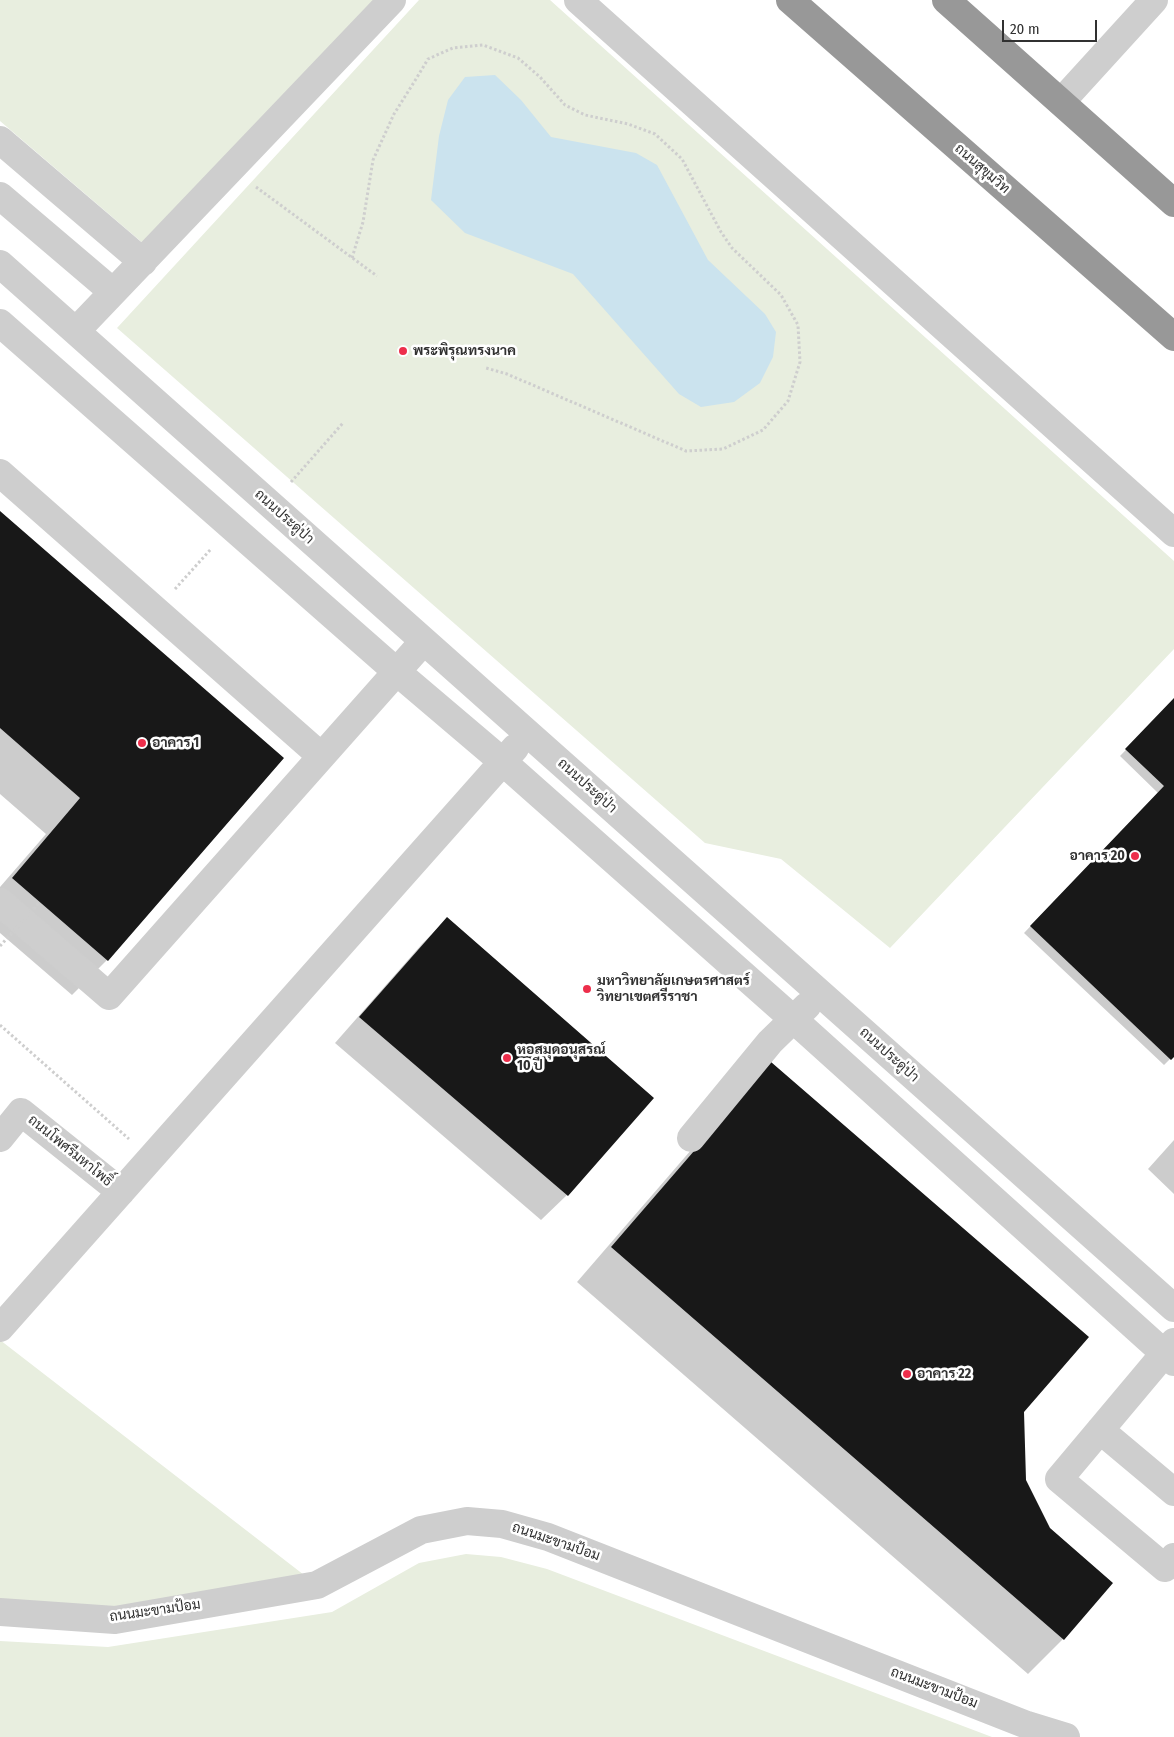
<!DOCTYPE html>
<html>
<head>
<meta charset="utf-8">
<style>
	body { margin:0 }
	#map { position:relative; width:1174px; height:1737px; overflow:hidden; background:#fff; font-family:"Fira Sans Condensed",sans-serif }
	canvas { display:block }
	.scale { position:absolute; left:1002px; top:20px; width:95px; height:22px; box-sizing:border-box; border:2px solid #313131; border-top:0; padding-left:6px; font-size:15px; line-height:18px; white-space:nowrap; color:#313131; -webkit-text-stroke:4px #fff; paint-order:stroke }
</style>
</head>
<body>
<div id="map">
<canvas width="1174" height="1737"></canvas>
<div class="scale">20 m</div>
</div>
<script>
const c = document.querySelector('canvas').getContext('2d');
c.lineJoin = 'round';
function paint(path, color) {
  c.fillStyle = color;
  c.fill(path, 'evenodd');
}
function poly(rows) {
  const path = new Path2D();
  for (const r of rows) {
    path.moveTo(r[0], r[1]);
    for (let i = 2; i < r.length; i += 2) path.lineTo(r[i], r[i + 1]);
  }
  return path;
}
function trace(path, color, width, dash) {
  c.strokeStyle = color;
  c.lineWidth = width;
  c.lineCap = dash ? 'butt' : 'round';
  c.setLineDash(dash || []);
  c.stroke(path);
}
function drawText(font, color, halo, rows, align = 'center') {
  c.font = font + ' "Fira Sans Condensed",Sarabun,sans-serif';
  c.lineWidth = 5;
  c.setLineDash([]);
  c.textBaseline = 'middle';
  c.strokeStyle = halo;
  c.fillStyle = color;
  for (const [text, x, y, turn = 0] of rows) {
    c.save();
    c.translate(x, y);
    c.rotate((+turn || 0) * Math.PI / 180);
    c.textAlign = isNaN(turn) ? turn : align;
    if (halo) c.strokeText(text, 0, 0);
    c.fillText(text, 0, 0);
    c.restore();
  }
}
paint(poly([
	[0,0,377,0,145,245,0,121],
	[419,0,550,0,1174,561,1174,649,890,948,781,859,705,843,117,328],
	[0,1340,317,1585,115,1620,0,1612],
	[466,1554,501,1557,547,1569,992,1737,0,1737,0,1641,108,1647,332,1612,419,1563]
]), '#e8eedf');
paint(poly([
	[495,75,521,100,551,137,636,153,657,165,708,260,765,314,776,332,773,357,760,383,734,402,701,407,679,394,573,274,465,233,431,200,439,136,448,100,465,77]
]), '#cbe3ee');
paint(poly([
	[0,512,283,759,107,960,72,995,0,933,0,887,46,834,0,794],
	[1174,700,1174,1055,1164,1065,1024,933,1158,793,1120,756],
	[447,919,652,1098,567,1195,541,1220,335,1043,422,944],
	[736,1098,1023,1411,1025,1480,1049,1529,1111,1583,1063,1639,1028,1674,577,1282],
	[1174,1140,1174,1194,1148,1169]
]), '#0003');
paint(poly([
	[0,511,284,758,108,961,12,878,80,798,0,728],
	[1174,698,1174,1057,1171,1060,1030,926,1164,786,1125,749],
	[447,917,654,1098,568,1196,359,1017],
	[771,1062,1089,1337,1024,1412,1026,1480,1050,1528,1113,1583,1064,1640,611,1247]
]), '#181818');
trace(poly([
	[256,187,377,276],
	[352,258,363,222,373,160,394,114,416,79,428,59,453,48,483,45,518,58,540,77,565,105,585,115,628,124,655,134,682,159,721,232,732,248,781,295,798,325,800,362,788,401,763,430,723,449,686,451,507,374,486,368],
	[291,482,343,423],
	[175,589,211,549],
	[0,1025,129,1139]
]), '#cecece', 3, [2.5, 2.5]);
trace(poly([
	[578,0,1174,533],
	[1061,102,1154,0],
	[0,140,143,262],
	[0,196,113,292],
	[0,264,1174,1308],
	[0,323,397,672,503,762,793,1019,1174,1362],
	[76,331,392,0],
	[0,473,321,756],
	[0,902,109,996,423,642],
	[0,1138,21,1112,121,1192],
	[691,1138,770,1042,807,1006],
	[0,1328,515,748],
	[1174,1342,1059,1479,1165,1568,1174,1557],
	[1100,1430,1174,1492],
	[0,1612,115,1620,317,1585,421,1530,467,1521,502,1524,548,1537,1027,1725,1066,1737]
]), '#cecece', 28);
trace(poly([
	[790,0,1174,337],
	[946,0,1174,203]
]), '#989898', 28);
trace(poly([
	[0,946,40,902]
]), '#cecece', 3, [2.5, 2.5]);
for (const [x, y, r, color] of [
	[403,351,5,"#ed2e4b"],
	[142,743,5,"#ed2e4b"],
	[1135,856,5,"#ed2e4b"],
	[587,989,5,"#ed2e4b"],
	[507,1058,5,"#ed2e4b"],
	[907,1374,5,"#ed2e4b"]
]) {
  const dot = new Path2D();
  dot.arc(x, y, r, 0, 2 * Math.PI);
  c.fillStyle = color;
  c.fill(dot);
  trace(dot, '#fff', 2);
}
drawText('14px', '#313131', '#fff', [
	["ถนนสุขุมวิท",982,169,41],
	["ถนนประดู่ป่า",284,517,42],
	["ถนนประดู่ป่า",587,786,42],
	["ถนนประดู่ป่า",889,1055,42],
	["ถนนโพศรีมหาโพธิ์",70,1151,39],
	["ถนนมะขามป้อม",556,1542,19],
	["ถนนมะขามป้อม",155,1611,-8],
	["ถนนมะขามป้อม",934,1688,21]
]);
drawText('bold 14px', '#313131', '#fff', [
	["พระพิรุณทรงนาค",413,351],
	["อาคาร 1",152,743],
	["อาคาร 20",1125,856,"right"],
	["มหาวิทยาลัยเกษตรศาสตร์",597,981],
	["วิทยาเขตศรีราชา",597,997],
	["หอสมุดอนุสรณ์",517,1050],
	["10 ปี",517,1066],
	["อาคาร 22",917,1374]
], 'left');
</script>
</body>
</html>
